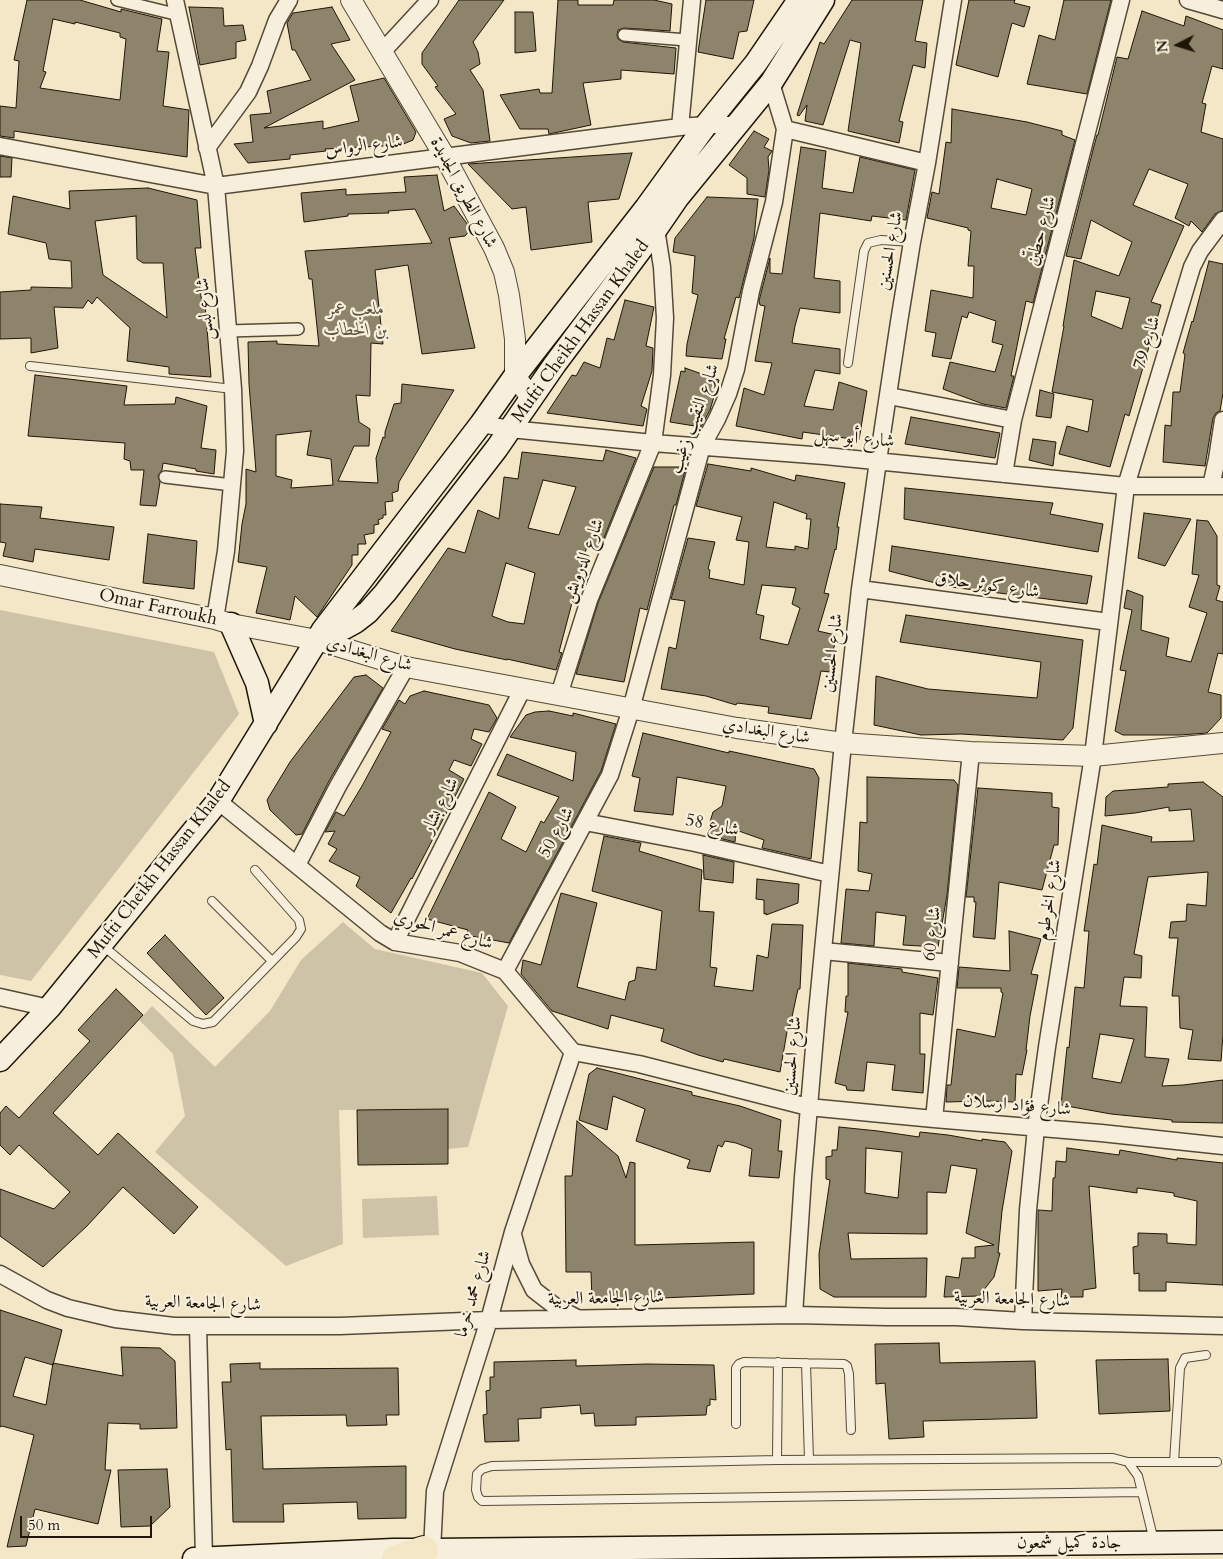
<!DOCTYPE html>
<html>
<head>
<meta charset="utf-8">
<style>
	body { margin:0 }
	#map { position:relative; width:1223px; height:1559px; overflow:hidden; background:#f3e7c8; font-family:Cardo,serif }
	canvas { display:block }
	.north { position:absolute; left:1153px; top:20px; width:50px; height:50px; -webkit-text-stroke:4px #f7efdb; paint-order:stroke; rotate:265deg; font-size:14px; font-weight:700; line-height:20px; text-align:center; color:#201607 }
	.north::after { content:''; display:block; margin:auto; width:18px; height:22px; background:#201607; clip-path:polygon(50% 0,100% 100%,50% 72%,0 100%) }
	.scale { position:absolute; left:20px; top:1516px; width:132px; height:22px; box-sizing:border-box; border:2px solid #201607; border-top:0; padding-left:6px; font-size:15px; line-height:18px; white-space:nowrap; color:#201607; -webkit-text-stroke:4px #f7efdb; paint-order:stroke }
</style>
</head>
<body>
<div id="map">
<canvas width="1223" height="1559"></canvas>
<div class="north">N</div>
<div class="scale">50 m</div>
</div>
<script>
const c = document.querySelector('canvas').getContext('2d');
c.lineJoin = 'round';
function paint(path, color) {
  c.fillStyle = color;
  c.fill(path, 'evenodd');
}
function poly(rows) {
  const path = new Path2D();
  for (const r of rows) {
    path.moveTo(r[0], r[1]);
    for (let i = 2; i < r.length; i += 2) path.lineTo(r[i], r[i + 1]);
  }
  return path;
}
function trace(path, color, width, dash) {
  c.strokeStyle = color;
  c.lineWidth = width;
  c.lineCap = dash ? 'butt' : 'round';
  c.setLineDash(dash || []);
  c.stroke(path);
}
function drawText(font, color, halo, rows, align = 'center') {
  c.font = font + ' Cardo,Amiri,serif';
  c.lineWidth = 4.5;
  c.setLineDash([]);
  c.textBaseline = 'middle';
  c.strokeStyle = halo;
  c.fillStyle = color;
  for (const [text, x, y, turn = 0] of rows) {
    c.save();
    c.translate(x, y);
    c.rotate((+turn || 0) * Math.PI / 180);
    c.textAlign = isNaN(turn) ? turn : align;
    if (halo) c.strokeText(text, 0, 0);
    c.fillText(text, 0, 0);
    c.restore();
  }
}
paint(poly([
	[0,610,214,652,239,714,31,981,0,975],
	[343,922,375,949,482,973,508,1006,468,1147,448,1149,448,1109,339,1110,343,1244,286,1266,155,1152,185,1116,173,1054,139,1020,152,1006,215,1067,270,1011,301,960],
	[437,1196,439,1235,363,1238,362,1199]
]), '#cfc3a7');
const building = poly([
	[27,0,80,0,121,12,121,9,162,19,157,51,169,52,163,106,189,110,187,157,14,131,14,138,0,136,0,106,16,108,19,61,14,60,27,0],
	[53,19,75,24,75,22,120,33,120,37,126,39,120,100,40,88,46,72,43,71,53,19],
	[459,0,504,0,473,42,478,52,480,64,470,70,483,90,490,141,471,143,452,136,444,119,456,114,435,87,438,86,422,64,422,53,459,0],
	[558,0,578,0,578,5,613,5,614,0,654,0,672,4,670,31,624,28,618,30,617,35,618,39,623,42,676,48,674,74,621,70,621,79,583,83,591,125,549,134,548,129,520,129,500,95,539,89,540,93,552,93,558,0],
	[706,0,754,0,747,31,739,32,733,59,698,52,706,0],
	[852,0,923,0,915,41,927,43,925,68,913,65,899,121,903,122,899,143,848,131,861,43,850,40,823,125,805,121,807,105,799,116,797,115,820,42,824,44,852,0],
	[969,0,1015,0,1014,3,1030,7,1024,27,1012,23,998,77,956,65,969,0],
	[1064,0,1111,0,1087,94,1027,84,1039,35,1055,40,1064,0],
	[189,7,223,8,224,26,243,25,246,40,236,42,236,58,200,65,189,7],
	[332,7,350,40,331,44,355,80,264,128,323,121,323,129,359,121,350,86,384,78,416,132,413,140,401,145,325,149,326,151,290,155,290,159,248,163,234,144,253,142,250,115,271,113,267,91,311,80,295,50,292,50,287,23,293,13,332,7],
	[1142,11,1184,26,1186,16,1223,30,1223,69,1212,66,1202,103,1206,104,1201,132,1223,139,1223,210,1215,214,1202,232,1191,221,1189,226,1175,218,1188,184,1149,169,1133,205,1184,226,1151,302,1161,305,1129,416,1125,414,1110,467,1059,454,1067,426,1088,432,1093,400,1052,392,1064,326,1063,326,1074,260,1119,276,1132,242,1091,220,1081,259,1066,256,1094,146,1097,135,1098,135,1117,57,1128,59,1142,11],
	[1096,291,1130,298,1122,329,1091,316,1096,291],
	[515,12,533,12,536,51,515,53,515,12],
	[952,109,1027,122,1062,131,1062,135,1075,140,1033,303,1026,301,1011,376,1014,376,1006,408,983,404,943,389,950,362,995,372,1003,345,992,342,996,321,969,312,967,318,962,316,951,359,932,356,936,333,925,331,931,290,973,298,974,266,968,266,971,231,968,230,968,228,927,218,932,192,939,194,946,142,951,143,952,109],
	[997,179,1032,189,1026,215,991,208,997,179],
	[754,131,769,139,764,147,772,151,768,157,769,170,765,197,747,194,747,178,729,165,754,131],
	[801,147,826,151,822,188,853,193,860,157,915,170,906,220,872,216,871,221,820,213,814,278,840,281,840,313,800,308,795,326,792,343,840,349,840,374,815,370,804,406,833,410,839,382,867,391,859,440,803,432,802,439,736,426,744,388,764,395,772,363,755,361,765,306,760,305,759,301,770,258,770,273,782,274,801,147],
	[632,153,619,199,588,202,592,242,531,250,526,207,512,209,468,164,632,153],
	[0,156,12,158,11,177,0,177,0,156],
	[437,175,444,211,454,206,471,229,465,236,449,238,475,348,422,354,408,265,375,270,383,344,371,343,370,396,356,395,359,422,370,429,369,446,354,446,338,481,378,483,376,458,383,437,385,438,385,432,394,404,401,403,402,384,454,390,399,482,398,491,392,493,393,501,385,502,386,515,383,515,383,518,378,520,379,524,374,525,374,533,364,535,366,544,358,544,358,555,352,555,352,565,317,617,295,596,290,620,256,613,267,567,238,562,242,524,246,504,246,469,256,472,249,384,248,342,277,341,277,344,319,346,312,279,309,279,305,251,432,243,415,209,388,211,389,213,348,214,348,216,304,222,301,193,346,189,346,195,406,192,404,177,437,175],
	[311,431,307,455,331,459,333,485,291,488,292,480,276,476,276,435,311,431],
	[148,188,197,200,201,248,195,248,202,304,205,304,211,377,169,374,169,367,127,361,130,328,97,297,92,304,88,300,83,308,54,307,58,348,31,353,31,338,0,339,0,292,31,290,31,287,72,288,71,261,49,259,46,243,8,234,13,196,70,209,69,191,148,188],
	[136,216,137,259,143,263,163,263,167,318,103,275,95,221,136,216],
	[707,197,758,199,754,238,739,298,736,297,724,339,726,339,722,359,686,356,687,344,698,295,692,293,695,256,673,252,675,238,707,197],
	[1209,261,1223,264,1223,393,1220,411,1216,413,1213,418,1205,466,1163,462,1165,425,1171,426,1173,392,1180,392,1185,354,1183,353,1192,321,1193,322,1209,261],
	[625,300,654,307,646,346,653,348,652,371,641,406,647,409,643,426,547,413,572,375,576,376,584,362,600,368,607,338,614,340,625,300],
	[685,368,719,380,710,410,701,427,670,422,681,371,685,372,685,368],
	[35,375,127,386,124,405,175,404,176,397,207,406,201,448,216,450,214,474,196,471,196,469,163,463,162,470,158,476,160,482,156,506,140,505,144,470,131,470,130,461,124,459,125,443,28,436,35,375],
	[1040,390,1054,394,1051,418,1036,416,1040,390],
	[911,417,1000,433,995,458,905,444,911,417],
	[1033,439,1056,442,1053,466,1029,460,1033,439],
	[606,450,636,458,599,550,587,546,559,652,562,653,556,670,507,659,507,660,455,649,391,631,448,548,465,553,478,510,499,519,504,477,518,479,522,452,603,461,606,450],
	[543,480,576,487,559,535,528,528,543,480],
	[506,563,535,573,524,624,508,622,492,616,506,563],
	[708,464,751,471,751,468,795,481,796,475,845,483,837,527,839,527,836,550,835,549,824,593,829,594,818,631,836,635,830,672,821,671,811,719,768,713,769,707,737,703,736,705,706,696,661,689,669,647,676,649,685,601,671,599,688,538,715,542,708,569,710,570,709,578,744,585,749,542,736,540,742,517,696,506,708,464],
	[774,502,807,514,806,519,811,519,808,549,795,546,795,550,766,547,774,502],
	[762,585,796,588,792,604,800,608,788,645,760,639,764,616,756,614,762,585],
	[654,467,686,467,676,505,674,505,647,610,640,608,624,682,576,674,598,603,654,467],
	[905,488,1053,503,1050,514,1103,524,1098,552,904,519,905,488],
	[0,504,42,507,40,518,114,527,109,560,35,549,33,562,3,556,6,543,0,542,0,504],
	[1144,513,1191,519,1165,566,1138,558,1144,513],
	[1197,520,1208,521,1217,536,1217,585,1220,586,1216,600,1223,602,1223,654,1218,653,1208,692,1221,695,1221,718,1207,733,1180,735,1123,735,1115,731,1126,671,1120,670,1132,610,1124,608,1127,590,1143,596,1141,630,1169,638,1166,656,1191,662,1207,613,1189,607,1199,575,1192,574,1197,520],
	[148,534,197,541,194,589,143,583,148,534],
	[892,546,1092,576,1087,604,951,587,889,571,892,546],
	[906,615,1083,640,1073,728,1063,740,961,734,921,735,874,725,876,676,928,689,1037,698,1041,662,900,642,906,615],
	[366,675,383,688,329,781,302,834,296,835,270,810,267,800,290,762,354,677,366,675],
	[424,691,489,705,497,718,489,732,474,729,471,739,482,744,471,766,454,760,449,770,464,779,412,879,411,878,391,913,356,886,360,877,329,861,337,849,328,844,335,831,325,832,336,812,344,816,362,786,391,732,382,729,399,700,405,704,410,696,424,691],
	[549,711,573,716,573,713,616,724,601,771,509,943,466,935,468,930,427,919,489,792,516,807,501,839,526,852,541,821,544,823,559,797,497,775,507,754,573,781,576,752,510,737,526,715,535,712,549,711],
	[643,733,729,753,729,751,814,769,819,778,811,859,762,848,764,840,736,830,735,842,706,835,713,812,722,806,726,786,677,777,673,815,634,811,640,778,632,776,643,733],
	[867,777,954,780,958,785,947,895,938,947,903,945,906,916,876,912,874,946,841,943,846,889,869,891,872,874,858,871,860,822,867,823,867,777],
	[1203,782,1223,797,1223,1034,1221,1061,1188,1059,1193,1030,1180,1028,1179,996,1172,996,1178,938,1169,938,1171,922,1186,921,1187,904,1206,906,1208,872,1148,877,1134,954,1142,956,1141,978,1124,977,1120,1006,1147,1007,1145,1057,1169,1059,1162,1086,1183,1085,1223,1080,1223,1123,1172,1122,1172,1120,1111,1114,1061,1105,1067,1047,1069,1048,1075,987,1084,988,1089,931,1084,931,1094,864,1097,865,1102,825,1152,837,1151,842,1194,841,1191,809,1169,811,1169,807,1135,813,1105,816,1106,797,1113,791,1168,787,1168,784,1203,782],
	[1100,1034,1134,1039,1121,1083,1092,1078,1100,1034],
	[978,788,1052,793,1052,807,1059,808,1058,845,1054,845,1042,890,999,882,995,939,973,937,976,902,974,902,974,897,966,897,978,788],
	[604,836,641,843,639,851,702,870,699,911,714,912,710,967,717,968,714,986,753,991,757,955,768,958,772,924,803,925,800,989,798,989,790,1026,788,1026,780,1072,724,1059,723,1062,698,1055,661,1041,664,1029,611,1015,608,1029,552,1011,521,974,523,960,541,965,561,893,597,903,577,987,625,1000,629,982,635,980,637,967,656,970,662,911,592,891,604,836],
	[703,855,734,862,733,883,704,879,703,855],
	[757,879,799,884,798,903,766,915,766,913,764,914,764,900,756,899,757,879],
	[1009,931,1041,939,1031,974,1038,975,1030,1016,1026,1050,1027,1050,1022,1075,1016,1074,1015,1102,986,1101,946,1102,947,1085,951,1085,957,1029,995,1037,1003,993,1001,992,1001,988,957,988,959,967,1010,971,1009,931],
	[165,935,224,998,206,1015,147,953,165,935],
	[848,963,902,969,902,972,938,978,933,1015,920,1013,920,1054,925,1054,923,1093,892,1090,895,1065,867,1062,864,1091,847,1090,846,1086,835,1083,848,1012,845,1012,846,996,848,996,848,963],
	[116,989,143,1015,53,1113,98,1155,118,1133,198,1207,174,1234,123,1187,87,1226,43,1267,0,1236,0,1189,54,1209,70,1192,19,1145,10,1155,0,1145,0,1113,6,1106,19,1118,90,1041,78,1030,116,989],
	[597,1068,692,1092,692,1095,740,1106,781,1120,778,1151,782,1151,779,1178,749,1176,752,1149,736,1143,725,1141,722,1147,718,1145,710,1172,687,1168,690,1160,636,1141,645,1109,613,1096,607,1130,579,1120,589,1074,597,1068],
	[448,1109,448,1164,358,1165,357,1110,448,1109],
	[577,1121,618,1156,626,1178,630,1162,635,1163,635,1245,754,1242,754,1294,592,1301,591,1272,566,1272,565,1176,572,1176,577,1121],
	[839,1127,878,1131,919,1137,920,1132,948,1135,982,1141,982,1139,1005,1142,1012,1151,1002,1211,998,1253,1000,1253,994,1277,979,1296,944,1297,946,1276,959,1278,962,1258,975,1258,975,1247,994,1245,966,1233,977,1169,951,1165,946,1193,927,1192,927,1234,848,1233,851,1259,927,1258,926,1297,834,1297,820,1289,819,1254,830,1180,826,1179,826,1157,832,1156,832,1150,837,1150,839,1127],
	[866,1148,902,1152,898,1198,865,1193,866,1148],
	[1067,1148,1119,1155,1120,1150,1177,1160,1177,1158,1223,1163,1223,1285,1166,1282,1166,1291,1139,1291,1139,1273,1134,1274,1133,1247,1138,1246,1138,1233,1167,1234,1167,1243,1196,1245,1197,1201,1174,1196,1174,1193,1137,1188,1137,1193,1089,1186,1096,1288,1083,1290,1083,1297,1061,1297,1062,1289,1038,1291,1038,1210,1052,1211,1053,1178,1055,1178,1056,1161,1066,1162,1067,1148],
	[0,1310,62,1330,53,1365,25,1357,13,1396,46,1405,53,1363,123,1376,121,1347,160,1348,175,1361,177,1428,140,1429,140,1424,108,1423,105,1470,111,1470,98,1524,35,1509,26,1546,7,1547,34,1435,2,1426,0,1427,0,1310],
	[939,1343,940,1363,1035,1361,1037,1418,923,1421,924,1437,889,1439,885,1383,876,1384,875,1344,939,1343],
	[1168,1359,1170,1411,1099,1414,1096,1360,1168,1359],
	[576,1360,576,1366,647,1364,714,1365,716,1400,710,1399,710,1405,707,1406,706,1415,636,1417,636,1425,595,1426,594,1413,581,1414,580,1405,541,1408,541,1418,518,1419,519,1441,485,1442,483,1415,487,1414,486,1391,490,1390,490,1377,494,1377,494,1362,576,1360],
	[260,1363,260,1369,398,1368,399,1415,386,1415,387,1425,347,1426,346,1415,261,1416,263,1469,406,1466,406,1518,358,1519,357,1502,283,1504,284,1522,233,1522,231,1449,226,1450,222,1382,231,1382,230,1364,260,1363],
	[167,1469,170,1507,150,1526,121,1527,118,1470,167,1469]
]);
paint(building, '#8e836b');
trace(building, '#201607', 1);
const service = poly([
	[848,363,864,251,868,243,881,240,912,242],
	[30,366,233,389],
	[212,901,272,961],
	[102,945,193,1021,203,1024,213,1022,296,937,301,929,299,920,255,870],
	[806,1363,809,1460],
	[736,1424,736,1368,739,1364,744,1362,844,1364,847,1366,849,1374,851,1430],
	[777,1460,778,1362],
	[1128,1462,1217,1462],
	[1174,1462,1180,1368,1185,1358,1206,1355],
	[1142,1492,482,1501,478,1497,476,1490,477,1474,482,1469,492,1466,777,1460,1113,1458,1128,1462,1138,1476,1142,1492,1154,1541]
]);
const pedestrian = poly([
	[117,0,179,15],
	[624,35,687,40],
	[228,331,298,329],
	[165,477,232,485]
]);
const minor = poly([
	[175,0,216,186,233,389,235,451,226,551,215,619],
	[1188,0,1223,10],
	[382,52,430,0],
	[680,127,692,0],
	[785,129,927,163],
	[0,146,216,186,680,127,706,125,736,125],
	[207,148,248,92,260,66,277,20,289,0],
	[889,396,1013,420],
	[481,424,510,429,653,443,825,456,1126,486,1223,486],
	[1004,474,1013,420,1121,0],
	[1211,486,1217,459,1223,420],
	[860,589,1109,622],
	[559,695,589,600,653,443,662,375,665,318,662,267,656,229],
	[218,801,380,933,395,942,460,953,505,971,573,1052,639,1064,808,1107,934,1119,1101,1133,1223,1146],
	[585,822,695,843,830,874],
	[297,865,338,786,406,667],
	[395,942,523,688],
	[823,951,950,963],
	[505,971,610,775,631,709,702,446,717,419,728,394,736,369,751,291,774,202,785,129,771,83],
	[0,997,49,1008],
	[934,1119,971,752],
	[513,1235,521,1264,534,1290,556,1307,577,1318],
	[0,1274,47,1300,68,1308,115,1319,174,1326,340,1326,489,1320,794,1315,887,1317,956,1317,1023,1321,1223,1326],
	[794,1315,803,1177,817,1013,843,743,860,589,878,461,899,322,912,242,927,163,953,0],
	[1023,1321,1028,1210,1036,1128,1047,1047,1093,756,1126,486,1192,267,1200,251,1223,220],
	[198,1326,204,1558],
	[432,1550,435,1491,489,1320,513,1232,573,1052]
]);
const tertiary = poly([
	[351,0,445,157,494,248,504,272,509,295,515,339,515,376,532,399],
	[0,575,215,619,231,624,317,640,406,667,737,728,843,743,971,752,1093,756,1223,743]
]);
const secondary = poly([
	[231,624,257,683,266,724],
	[318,640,344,628,355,622,368,612,385,593,497,448,555,364,656,229,678,197,771,83,823,0],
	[0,1060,49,1008,218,801,323,630,481,424,515,376,646,208,706,125,756,63,799,0],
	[194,1559,393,1550,432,1550,1223,1542]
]);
const motorway = poly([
	[396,1559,424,1550]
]);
trace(service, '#554a37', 10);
trace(pedestrian, '#554a37', 14);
trace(minor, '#554a37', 19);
trace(tertiary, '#554a37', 22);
trace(secondary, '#201607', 25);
trace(motorway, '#201607', 30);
trace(service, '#f7efdb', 8);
trace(pedestrian, '#f7efdb', 11);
trace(minor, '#f7efdb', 16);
trace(tertiary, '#f7efdb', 20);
trace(secondary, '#f7efdb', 22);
trace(motorway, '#f3e7c8', 28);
drawText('18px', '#201607', '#f7efdb', [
	["شارع الرواس",364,147,-7],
	["شارع الطريق الجديدة",463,193,62],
	["شارع حطيّن",1042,231,-75],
	["شارع الحسنين",891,251,-80],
	["شارع لبس",206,309,-95],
	["Mufti Cheikh Hassan Khaled",581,332,-54],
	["شارع 79",1148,343,-73],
	["شارع النقيب زغيب",695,419,-70],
	["شارع أبو سهل",854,439,5],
	["شارع الدرويش",584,561,-69],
	["شارع كوثر حلاق",987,586,8],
	["Omar Farroukh",158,608,12],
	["شارع الحسنين",833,653,-83],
	["شارع البغدادي",369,655,16],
	["شارع البغدادي",766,732,9],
	["شارع بشار",441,806,-63],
	["شارع 58",712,826,12],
	["شارع 50",557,833,-61],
	["Mufti Cheikh Hassan Khaled",160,870,-52],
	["شارع الخرطوم",1050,900,-81],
	["شارع عمر الحوري",443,931,16],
	["شارع 60",933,934,-84],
	["شارع الحسنين",793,1056,-85],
	["شارع فؤاد ارسلان",1017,1106,5],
	["شارع محمد خرما",474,1294,-74],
	["شارع الجامعة العربية",606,1299,-1],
	["شارع الجامعة العربية",1012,1300,2],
	["شارع الجامعة العربية",203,1304,2],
	["جادة كميل شمعون",1069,1544]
]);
drawText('italic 18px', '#5d533f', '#f7efdb', [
	["ملعب عمر",356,310],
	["بن الخطاب",356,331]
]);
</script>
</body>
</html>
